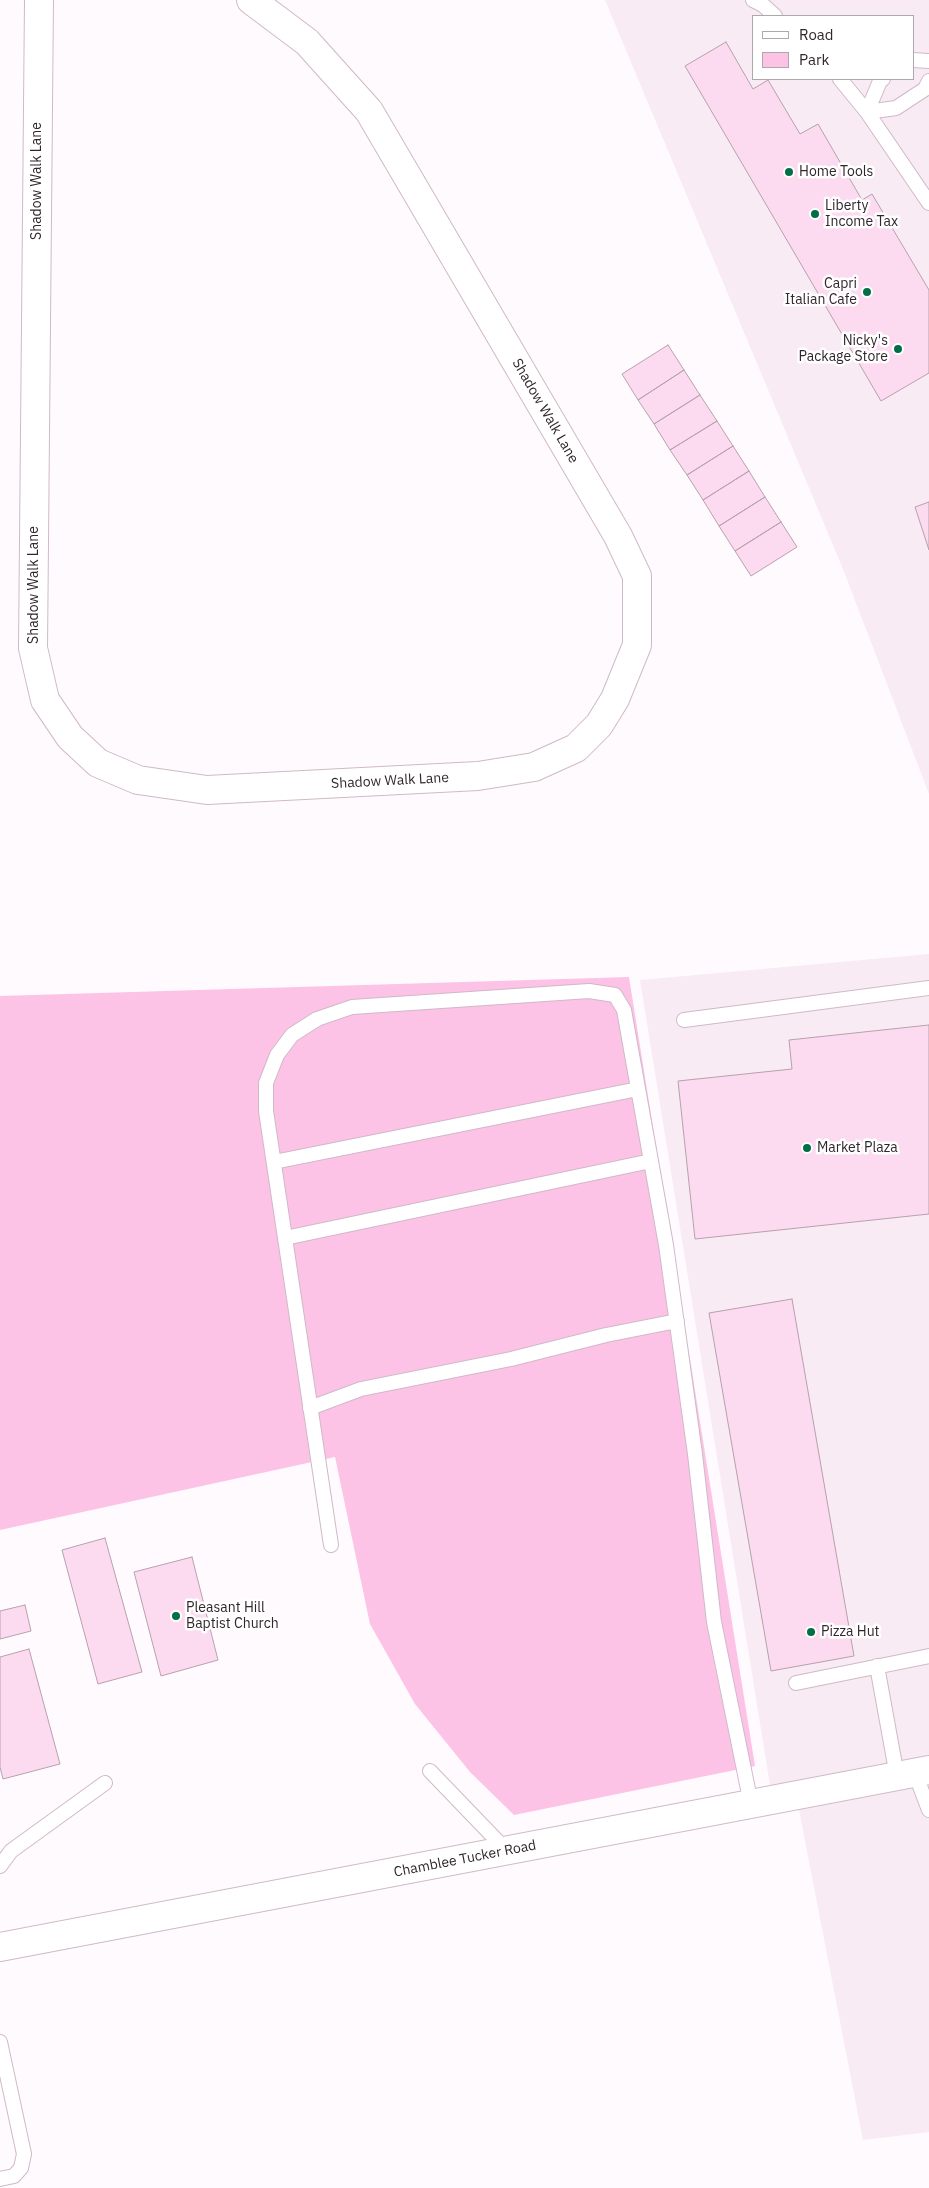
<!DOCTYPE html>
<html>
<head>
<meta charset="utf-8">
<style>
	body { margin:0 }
	#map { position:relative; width:929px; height:2188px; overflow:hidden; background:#fffafd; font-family:"IBM Plex Sans",sans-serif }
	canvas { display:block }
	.legend { position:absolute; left:752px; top:15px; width:162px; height:65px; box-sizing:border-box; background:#fff; border:1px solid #aca9ab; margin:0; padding:6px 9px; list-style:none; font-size:15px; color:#30272c }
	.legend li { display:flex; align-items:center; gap:10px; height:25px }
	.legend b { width:25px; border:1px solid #aca9ab }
</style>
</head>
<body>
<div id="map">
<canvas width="929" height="2188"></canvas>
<ul class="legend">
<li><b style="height:6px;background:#fff"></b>Road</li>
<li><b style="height:14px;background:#fcc3e6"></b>Park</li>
</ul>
</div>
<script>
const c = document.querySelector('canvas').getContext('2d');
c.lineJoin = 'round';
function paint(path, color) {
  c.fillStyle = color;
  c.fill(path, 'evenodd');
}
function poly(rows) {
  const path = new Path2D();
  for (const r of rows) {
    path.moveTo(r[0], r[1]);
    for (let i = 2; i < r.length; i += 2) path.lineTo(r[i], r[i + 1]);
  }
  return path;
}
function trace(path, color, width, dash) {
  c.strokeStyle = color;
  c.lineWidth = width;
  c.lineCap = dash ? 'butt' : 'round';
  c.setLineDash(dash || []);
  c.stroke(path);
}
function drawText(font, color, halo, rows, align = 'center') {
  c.font = font + ' "IBM Plex Sans",sans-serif';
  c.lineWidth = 5;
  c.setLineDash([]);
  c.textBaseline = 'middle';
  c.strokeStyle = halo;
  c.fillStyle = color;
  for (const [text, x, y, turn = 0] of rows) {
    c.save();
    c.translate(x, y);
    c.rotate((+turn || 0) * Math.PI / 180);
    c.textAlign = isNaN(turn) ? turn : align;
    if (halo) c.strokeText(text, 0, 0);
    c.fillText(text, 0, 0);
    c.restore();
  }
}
paint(poly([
	[605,0,929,0,929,794,843,569],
	[753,16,913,16,913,79,753,79],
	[929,954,929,2132,863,2140,799,1810,774,1810,640,980]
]), '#f8ebf3');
paint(poly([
	[629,977,755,1766,514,1815,470,1772,415,1704,370,1624,335,1457,0,1530,0,996]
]), '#fcc3e6');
const building = poly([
	[726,42,753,89,768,80,800,134,818,124,862,200,872,194,929,290,929,373,881,401,685,66,726,42],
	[668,345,684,370,638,400,622,374,668,345],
	[684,370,700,395,654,424,638,400,684,370],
	[700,395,717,421,670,450,654,424,700,395],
	[717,421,733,446,687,475,670,450,717,421],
	[733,446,749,471,703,500,687,475,733,446],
	[749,471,765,497,719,526,703,500,749,471],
	[765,497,781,522,735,551,719,526,765,497],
	[929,502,929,550,915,507,929,502],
	[781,522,797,547,751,576,735,551,781,522],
	[929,1025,929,1214,695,1239,678,1081,792,1069,789,1040,929,1025],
	[792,1299,854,1656,771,1671,709,1313,792,1299],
	[105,1538,142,1672,98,1684,62,1550,105,1538],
	[192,1557,218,1660,161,1676,134,1572,192,1557],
	[25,1605,31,1631,0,1639,0,1611,25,1605],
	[29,1649,60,1764,3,1779,0,1767,0,1657,29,1649]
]);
paint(building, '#fcdaef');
trace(building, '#b8a1af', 1);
const service = poly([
	[753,0,763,5,775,16],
	[913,60,929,61],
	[840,79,867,112,929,203],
	[867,112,896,108,925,89,929,81],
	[867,112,880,81,883,79],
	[684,1020,929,988],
	[274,1162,638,1089],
	[285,1238,651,1161],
	[310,1408,361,1389,511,1359,606,1335,677,1321],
	[331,1545,266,1111,266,1083,277,1055,292,1035,317,1019,352,1007,589,991,615,995,624,1010,666,1245,695,1454,714,1622,751,1804],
	[877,1666,897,1776],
	[796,1683,929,1656],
	[430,1771,507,1851],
	[915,1773,929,1810],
	[0,1866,11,1851,105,1783],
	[0,2042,24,2154,21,2168,14,2176,0,2179]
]);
const minor = poly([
	[39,0,33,648,45,700,70,737,98,763,138,780,207,790,478,776,534,767,576,748,599,725,615,699,637,645,637,576,618,536,369,111,307,42,251,0]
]);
const secondary = poly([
	[0,1947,929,1770]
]);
trace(service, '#d0b9c7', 16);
trace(minor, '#d0b9c7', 30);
trace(secondary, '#d0b9c7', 30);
trace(service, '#fff', 14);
trace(minor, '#fff', 28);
trace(secondary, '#fff', 28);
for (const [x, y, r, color] of [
	[789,172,5,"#006e46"],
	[815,214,5,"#006e46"],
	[867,292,5,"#006e46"],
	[898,349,5,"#006e46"],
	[807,1148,5,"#006e46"],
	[176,1616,5,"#006e46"],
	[811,1632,5,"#006e46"]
]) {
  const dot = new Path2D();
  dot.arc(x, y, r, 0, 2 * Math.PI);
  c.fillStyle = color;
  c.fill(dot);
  trace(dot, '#fff', 2);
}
drawText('14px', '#30272c', '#fff', [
	["Home Tools",799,172],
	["Liberty",825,206],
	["Income Tax",825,222],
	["Capri",857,284,"right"],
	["Italian Cafe",857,300,"right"],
	["Nicky's",888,341,"right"],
	["Package Store",888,357,"right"],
	["Market Plaza",817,1148],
	["Pleasant Hill",186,1608],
	["Baptist Church",186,1624],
	["Pizza Hut",821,1632]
], 'left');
drawText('14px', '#30272c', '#fff', [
	["Shadow Walk Lane",37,181,-90],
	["Shadow Walk Lane",545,411,60],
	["Shadow Walk Lane",34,585,-90],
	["Shadow Walk Lane",390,781,-3],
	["Chamblee Tucker Road",465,1859,-11]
]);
</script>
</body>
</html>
